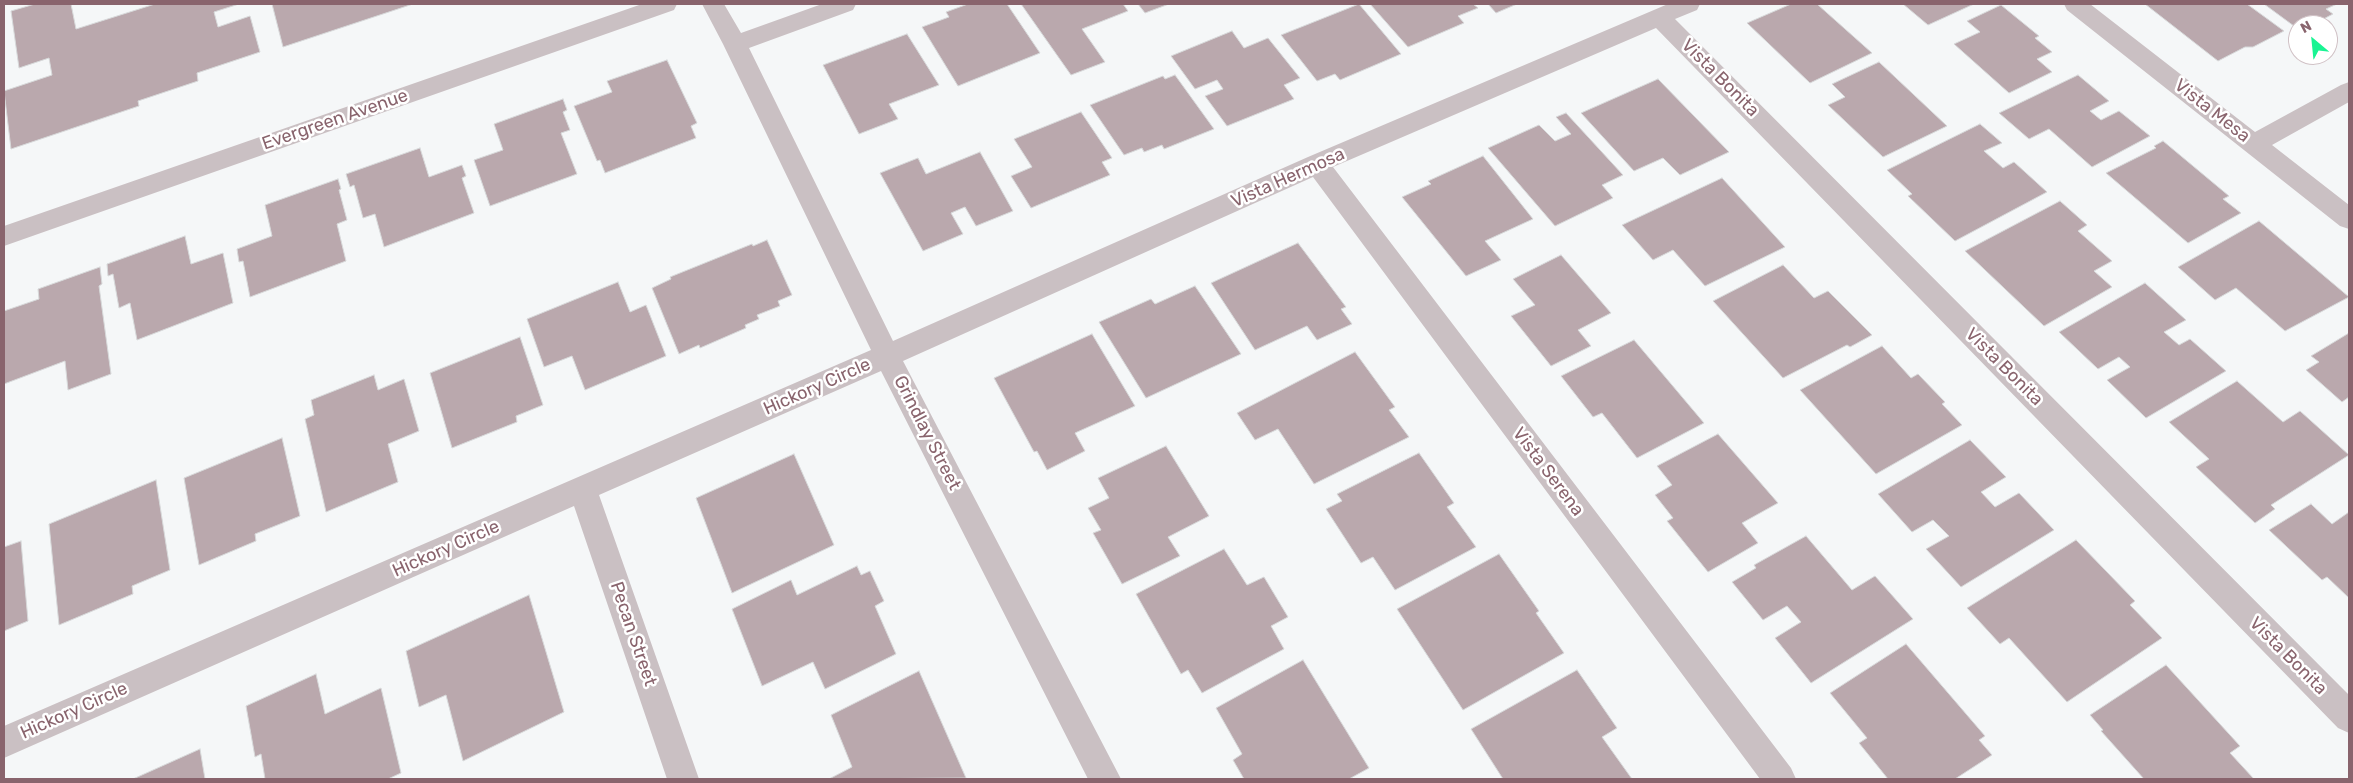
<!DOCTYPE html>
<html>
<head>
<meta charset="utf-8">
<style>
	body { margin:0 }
	#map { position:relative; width:2353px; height:783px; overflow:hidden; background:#f5f7f8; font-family:Rubik,sans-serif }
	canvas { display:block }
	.frame { position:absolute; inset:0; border:5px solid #89646d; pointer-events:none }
	.north { position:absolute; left:2288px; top:15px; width:50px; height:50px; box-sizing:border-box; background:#fff; border:1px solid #d0c1c5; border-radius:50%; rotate:332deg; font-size:14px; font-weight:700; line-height:20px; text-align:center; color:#89646d }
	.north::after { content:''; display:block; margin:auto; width:18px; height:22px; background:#19f493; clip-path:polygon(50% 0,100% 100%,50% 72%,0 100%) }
</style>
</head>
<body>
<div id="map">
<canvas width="2353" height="783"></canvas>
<div class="frame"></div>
<div class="north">N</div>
</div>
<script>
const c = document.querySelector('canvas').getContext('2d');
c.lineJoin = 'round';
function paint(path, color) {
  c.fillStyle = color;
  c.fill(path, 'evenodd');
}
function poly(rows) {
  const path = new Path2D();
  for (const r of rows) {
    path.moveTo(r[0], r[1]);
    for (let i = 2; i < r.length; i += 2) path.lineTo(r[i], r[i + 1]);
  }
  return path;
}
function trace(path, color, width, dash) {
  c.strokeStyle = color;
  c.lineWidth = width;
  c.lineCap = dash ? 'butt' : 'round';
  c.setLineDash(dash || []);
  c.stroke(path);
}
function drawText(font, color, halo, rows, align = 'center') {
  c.font = font + ' Rubik,sans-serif';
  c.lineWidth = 5;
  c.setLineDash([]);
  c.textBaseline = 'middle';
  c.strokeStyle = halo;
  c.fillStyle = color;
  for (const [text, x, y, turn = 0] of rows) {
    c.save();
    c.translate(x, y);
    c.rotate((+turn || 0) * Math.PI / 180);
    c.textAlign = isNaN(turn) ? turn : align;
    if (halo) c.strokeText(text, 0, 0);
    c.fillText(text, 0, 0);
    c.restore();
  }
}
const building = poly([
	[35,4,71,4,76,29,155,4,239,4,214,12,218,27,250,16,260,52,197,73,198,81,138,101,139,106,11,149,4,91,52,75,49,58,19,68,11,11,35,4],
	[272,4,413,4,283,47,272,4],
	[968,4,1007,4,1040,53,958,86,922,27,949,17,946,12,968,4],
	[1021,4,1123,4,1128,11,1082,29,1105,62,1071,75,1021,4],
	[1138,4,1169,4,1145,13,1138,4],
	[1359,4,1401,54,1340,80,1335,74,1317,81,1281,35,1359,4],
	[1370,4,1473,4,1478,8,1458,16,1464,23,1408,47,1370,4],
	[1488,4,1517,4,1496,13,1488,4],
	[1791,4,1817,4,1872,53,1810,83,1747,23,1791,4],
	[1903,4,1974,4,1928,25,1903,4],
	[2145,4,2247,4,2284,31,2253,47,2245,47,2218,61,2145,4],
	[2264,4,2337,4,2326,9,2333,14,2312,25,2298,25,2298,29,2264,4],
	[2001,5,2039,36,2035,38,2052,52,2037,59,2052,72,2009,93,1954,44,1980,32,1967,21,2001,5],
	[1232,31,1244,48,1268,38,1300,78,1284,85,1294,99,1227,126,1205,96,1223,89,1217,80,1195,89,1171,56,1232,31],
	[907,34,939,85,889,104,898,119,859,134,823,65,907,34],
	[667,60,697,123,691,126,696,138,605,173,600,160,597,161,574,106,612,92,607,81,667,60],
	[1879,62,1947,126,1883,157,1828,105,1845,97,1832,84,1879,62],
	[1175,75,1214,129,1164,149,1162,145,1144,152,1142,148,1124,155,1090,105,1163,76,1165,79,1175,75],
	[2078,75,2109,101,2090,111,2101,120,2119,111,2150,136,2092,167,2049,129,2029,139,1999,113,2078,75],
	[1658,79,1729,152,1680,175,1663,158,1634,171,1581,113,1658,79],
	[563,99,567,110,563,112,570,130,561,133,577,174,490,206,474,160,503,150,494,124,563,99],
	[1081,112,1112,158,1102,162,1110,175,1031,208,1011,176,1032,167,1014,139,1081,112],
	[1566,113,1623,175,1602,185,1613,198,1555,226,1488,148,1539,125,1555,141,1571,134,1556,117,1566,113],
	[1980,124,2002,143,1984,151,2003,168,2014,162,2047,192,1955,241,1908,196,1912,194,1887,170,1980,124],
	[2163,141,2229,196,2223,199,2241,213,2188,243,2106,173,2156,148,2154,146,2163,141],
	[420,148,429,177,462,165,466,176,462,178,474,213,384,247,375,214,363,218,354,185,350,187,346,174,420,148],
	[980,152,1013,211,976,226,965,207,951,213,963,234,923,251,880,173,918,158,926,174,980,152],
	[1483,156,1533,219,1485,241,1501,260,1466,276,1402,197,1431,184,1428,181,1483,156],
	[1722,178,1785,247,1705,286,1673,250,1653,260,1622,225,1722,178],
	[338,179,341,189,339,190,347,220,337,224,346,261,250,297,243,261,239,262,237,249,272,236,265,205,338,179],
	[2060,201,2087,225,2078,231,2112,261,2094,271,2112,287,2044,326,1965,251,2060,201],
	[2259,221,2349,297,2285,331,2236,288,2215,300,2178,267,2259,221],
	[185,236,191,264,223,253,233,303,137,340,130,303,119,308,113,274,108,276,107,264,185,236],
	[767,240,792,295,778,301,780,306,757,315,759,319,745,325,746,328,700,348,699,345,679,354,652,288,671,279,670,277,752,244,753,246,767,240],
	[1298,243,1346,307,1341,309,1352,324,1317,340,1307,326,1255,350,1211,283,1298,243],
	[1561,255,1611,313,1578,330,1591,346,1551,366,1511,316,1535,305,1513,279,1561,255],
	[1783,265,1814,298,1828,291,1872,335,1850,347,1847,345,1783,378,1713,301,1783,265],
	[100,267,102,284,99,286,111,374,68,390,65,361,4,384,4,311,39,299,38,289,100,267],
	[618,282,630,312,646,305,666,356,585,390,572,356,544,367,527,319,618,282],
	[2145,283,2186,320,2164,332,2179,345,2190,339,2226,371,2146,418,2107,380,2130,367,2119,357,2098,369,2059,332,2145,283],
	[1195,286,1241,354,1146,398,1099,322,1151,299,1155,304,1195,286],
	[2349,333,2349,397,2342,402,2306,370,2319,362,2311,356,2349,333],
	[1092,334,1135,406,1075,433,1085,451,1047,470,1037,451,1034,452,994,378,1092,334],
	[520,337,543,405,516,416,517,422,452,448,430,373,520,337],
	[1634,340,1704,423,1637,458,1602,413,1593,417,1561,376,1634,340],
	[1882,346,1911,378,1918,374,1945,402,1942,404,1962,425,1876,474,1800,390,1882,346],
	[1355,352,1395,407,1389,410,1409,437,1314,484,1278,429,1255,440,1237,413,1355,352],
	[374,375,378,390,404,379,419,431,388,444,398,482,326,512,305,419,314,415,311,400,374,375],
	[2237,381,2283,422,2300,411,2349,455,2271,505,2275,509,2255,523,2196,467,2209,459,2169,422,2237,381],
	[1718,434,1778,503,1742,523,1758,543,1708,572,1667,521,1673,518,1655,495,1672,485,1657,466,1718,434],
	[282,438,300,516,255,534,256,541,199,565,184,478,282,438],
	[1970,440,2006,477,1981,492,1995,507,2019,493,2054,530,1961,587,1926,549,1949,536,1933,520,1912,532,1878,494,1970,440],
	[1166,446,1209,516,1168,537,1180,556,1122,584,1093,533,1101,530,1088,508,1109,498,1098,478,1166,446],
	[1419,453,1454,503,1447,507,1476,547,1395,590,1373,557,1361,563,1326,509,1342,501,1337,494,1419,453],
	[794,454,834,545,732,593,696,498,794,454],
	[156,480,170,570,132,586,133,594,59,625,49,524,156,480],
	[2311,504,2332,524,2349,512,2349,598,2327,577,2322,580,2269,530,2311,504],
	[1806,536,1852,590,1875,576,1913,619,1811,683,1775,638,1801,622,1787,606,1763,620,1732,582,1756,568,1754,565,1806,536],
	[2076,540,2135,601,2130,605,2162,638,2067,702,2009,638,2000,644,1967,608,2076,540],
	[21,541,28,621,4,631,4,547,21,541],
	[1224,549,1247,585,1264,577,1288,617,1271,626,1284,649,1202,693,1188,670,1181,674,1136,594,1224,549],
	[1499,554,1539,611,1536,613,1564,653,1463,710,1397,609,1499,554],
	[857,566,861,575,870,571,884,601,875,606,896,654,825,689,813,662,762,686,732,609,791,580,797,595,857,566],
	[529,595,564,712,463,761,446,695,419,707,406,651,529,595],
	[1906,644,1985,736,1979,740,1992,755,1955,779,1888,779,1859,743,1867,738,1830,693,1906,644],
	[1303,660,1369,768,1349,779,1244,779,1233,760,1242,754,1216,708,1303,660],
	[2166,665,2240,746,2230,753,2254,779,2144,779,2101,731,2103,730,2090,715,2166,665],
	[1577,670,1617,728,1602,737,1632,779,1503,779,1471,729,1577,670],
	[919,671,966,778,829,779,852,767,831,715,919,671],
	[316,674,325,714,381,688,401,773,388,779,265,779,261,754,255,757,246,706,316,674],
	[200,749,205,779,133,779,200,749]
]);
paint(building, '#baa8ad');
trace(building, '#d7d9da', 1);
paint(poly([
	[642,4,677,4,674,10,4,246,4,226,642,4],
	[702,4,724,4,741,33,822,4,856,4,853,10,749,48,893,341,1308,157,1668,4,1700,4,1697,10,1675,19,2349,695,2349,733,2338,728,1656,28,1333,167,1791,768,1796,779,1760,779,1313,177,903,361,1121,779,1088,779,881,371,599,495,699,779,667,779,574,506,4,758,4,726,871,350,723,44,702,4],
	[2064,4,2090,4,2255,132,2341,85,2349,82,2349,102,2272,145,2349,205,2349,229,2340,226,2067,10,2064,4]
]), '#cac0c3');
drawText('18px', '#89646d', '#fff', [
	["Vista Bonita",1720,78,45],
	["Vista Mesa",2212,111,38],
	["Evergreen Avenue",335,120,-19],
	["Vista Hermosa",1288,178,-24],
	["Vista Bonita",2004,367,45],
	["Hickory Circle",817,387,-24],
	["Grindlay Street",927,433,63],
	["Vista Serena",1548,472,53],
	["Hickory Circle",446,549,-24],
	["Pecan Street",633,634,71],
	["Vista Bonita",2288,656,45],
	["Hickory Circle",74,711,-24]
]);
</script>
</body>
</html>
